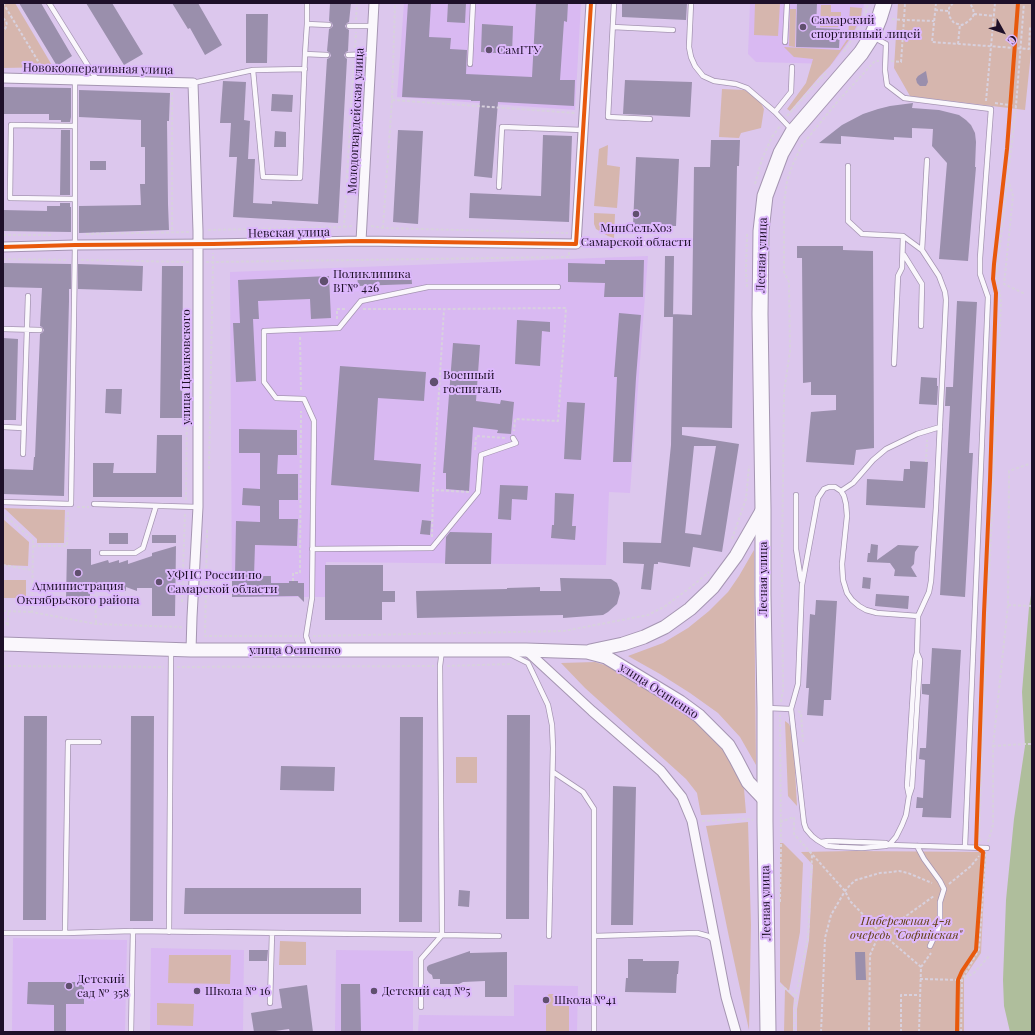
<!DOCTYPE html>
<html>
<head>
<meta charset="utf-8">
<style>
	body { margin:0 }
	#map { position:relative; width:1035px; height:1035px; overflow:hidden; background:#dcc7ed; font-family:"Playfair Display",serif }
	canvas { display:block }
	.frame { position:absolute; inset:0; border:4px solid #1e1029; pointer-events:none }
	.north { position:absolute; left:983px; top:12px; width:40px; height:40px; -webkit-text-stroke:3px #ddb8fc; paint-order:stroke; rotate:130deg; font-size:11px; font-weight:700; line-height:16px; text-align:center; color:#1e1029 }
	.north::after { content:''; display:block; margin:auto; width:14px; height:18px; background:#1e1029; clip-path:polygon(50% 0,100% 100%,50% 72%,0 100%) }
</style>
</head>
<body>
<div id="map">
<canvas width="1035" height="1035"></canvas>
<div class="frame"></div>
<div class="north">С</div>
</div>
<script>
const c = document.querySelector('canvas').getContext('2d');
c.lineJoin = 'round';
function paint(path, color) {
  c.fillStyle = color;
  c.fill(path, 'evenodd');
}
function poly(rows) {
  const path = new Path2D();
  for (const r of rows) {
    path.moveTo(r[0], r[1]);
    for (let i = 2; i < r.length; i += 2) path.lineTo(r[i], r[i + 1]);
  }
  return path;
}
function trace(path, color, width, dash) {
  c.strokeStyle = color;
  c.lineWidth = width;
  c.lineCap = dash ? 'butt' : 'round';
  c.setLineDash(dash || []);
  c.stroke(path);
}
function drawText(font, color, halo, rows, align = 'center') {
  c.font = font + ' "Playfair Display",serif';
  c.lineWidth = 4;
  c.setLineDash([]);
  c.textBaseline = 'middle';
  c.strokeStyle = halo;
  c.fillStyle = color;
  for (const [text, x, y, turn = 0] of rows) {
    c.save();
    c.translate(x, y);
    c.rotate((+turn || 0) * Math.PI / 180);
    c.textAlign = isNaN(turn) ? turn : align;
    if (halo) c.strokeText(text, 0, 0);
    c.fillText(text, 0, 0);
    c.restore();
  }
}
paint(poly([
	[404,3,581,3,575,110,397,97],
	[750,3,864,3,862,17,852,38,832,64,756,62,748,54],
	[648,256,630,493,609,492,606,565,326,562,325,597,232,597,230,272],
	[13,938,127,940,125,1032,12,1032],
	[151,948,244,950,243,1032,150,1032],
	[336,950,413,951,413,1032,335,1032],
	[514,985,578,986,577,1032,418,1032,419,1015,514,1016]
]), '#d9b9f2');
paint(poly([
	[3,3,15,3,53,67,3,68],
	[755,3,780,3,778,36,754,35],
	[898,3,1032,3,1032,43,1025,110,910,96,894,68],
	[821,5,831,5,831,12,841,12,841,27,820,27],
	[850,7,862,8,861,17,851,37,830,66,820,76,790,111,787,109,806,83,813,59,794,57,784,47,840,50,848,38],
	[790,9,796,9,795,47,789,46],
	[722,89,744,90,756,96,761,103,764,109,761,128,741,133,739,138,719,137],
	[608,145,607,165,620,167,617,208,594,206,599,149],
	[594,213,615,214,614,238,608,236,596,229,594,224],
	[4,508,65,510,64,543,37,543,37,539],
	[3,519,29,542,28,566,3,565],
	[754,550,755,674,756,765,740,737,718,713,690,693,660,674,628,656,663,643,688,628,709,611,728,592,739,576],
	[3,580,26,580,26,598,3,598],
	[595,662,611,667,651,690,690,717,707,733,726,753,739,773,744,789,746,813,701,815,697,793,686,779,585,688,561,663],
	[785,721,789,724,793,734,797,806,788,796],
	[456,757,477,757,477,783,456,783],
	[748,822,751,925,749,1030,730,942,706,826],
	[780,843,783,843,803,863,800,932,789,991,780,982],
	[852,851,986,852,981,953,964,978,964,1032,797,1032,797,1009,809,940,813,865,801,852],
	[280,941,306,942,306,965,279,965],
	[169,955,231,955,230,984,168,983],
	[785,989,794,998,793,1008,793,1032,784,1032],
	[549,994,563,994,566,995,569,997,569,1032,546,1032,546,997],
	[157,1003,194,1004,193,1026,157,1025]
]), '#d6b6ae');
paint(poly([
	[1032,589,1032,1032,1010,1032,1004,1006,1003,980,1006,900,1014,819,1025,746,1022,692,1029,607]
]), '#afbe9c');
paint(poly([
	[19,3,41,3,72,56,57,66],
	[86,3,112,3,143,54,124,65],
	[172,3,198,3,222,45,205,55,190,28,188,29],
	[330,3,351,3,349,22,347,23,345,26,346,28,349,30,348,51,346,52,344,55,345,57,347,59,338,223,233,217,237,157,229,157,231,123,220,123,223,81,246,82,244,120,250,121,248,159,255,159,253,203,272,204,272,201,318,204,327,59,329,58,331,56,330,53,327,51,329,29,331,28,333,26,332,23,329,21],
	[408,3,431,3,429,37,451,38,450,49,467,50,466,74,532,77,536,3,568,3,567,22,564,21,560,80,575,80,574,106,498,102,492,178,474,176,480,101,471,101,471,100,402,97],
	[448,3,466,3,465,23,447,22],
	[622,3,687,3,686,20,622,17],
	[797,3,817,3,816,28,840,29,839,48,796,47],
	[246,14,268,14,267,63,246,63],
	[482,24,513,26,512,54,481,52],
	[926,71,928,82,926,86,920,86,917,83,916,79,918,76],
	[625,80,692,82,690,117,623,114],
	[3,87,71,88,71,117,70,122,61,122,61,120,49,120,49,114,3,114],
	[79,90,170,93,169,121,167,121,168,204,169,230,79,233,79,206,141,205,140,184,145,184,145,147,141,147,141,120,79,117],
	[272,94,293,95,292,112,271,111],
	[913,103,912,108,939,110,959,115,966,120,971,125,975,133,976,142,975,167,976,167,968,261,939,259,947,163,932,146,933,129,912,128,912,138,894,137,894,140,841,136,841,144,819,143,842,125,863,114,878,109,890,106],
	[61,130,70,130,70,195,60,195],
	[398,130,423,131,418,224,393,222],
	[275,131,286,132,286,147,274,147],
	[543,135,572,136,569,222,469,218,470,193,541,196],
	[711,140,740,140,739,166,737,166,732,428,682,427,682,435,739,444,722,552,693,547,690,567,658,562,658,564,654,564,651,590,641,589,644,564,623,563,623,542,661,543,671,445,673,314,692,315,694,167,710,167],
	[694,446,716,446,701,535,685,533],
	[636,157,679,159,676,226,633,225],
	[90,161,106,161,106,170,90,170],
	[60,203,70,203,70,207,71,207,71,232,3,231,3,210,47,211,47,206,60,206],
	[797,246,843,246,843,250,873,251,874,448,856,450,854,465,806,462,811,412,836,410,836,395,811,395,811,382,803,383,802,258,797,258],
	[665,256,674,256,673,317,664,317],
	[605,260,644,260,643,297,604,297,605,283,568,282,568,263,605,264],
	[3,263,71,264,71,289,69,289,69,301,64,496,3,494,3,469,33,470,34,457,35,457,40,334,43,332,44,330,42,327,40,326,42,288,3,287],
	[78,264,143,266,142,291,78,289],
	[162,266,183,266,182,418,160,418],
	[411,271,412,284,358,286,357,273],
	[329,276,331,318,311,319,310,299,258,301,259,319,253,319,256,381,236,382,233,323,240,323,238,280],
	[957,301,977,302,969,453,973,453,965,597,940,595,950,406,945,406,946,387,953,387],
	[619,313,641,315,636,378,631,462,613,462,617,377,614,377],
	[517,320,550,322,550,332,542,331,540,366,515,364],
	[3,338,18,339,16,420,3,420],
	[453,343,480,345,476,401,500,404,501,400,514,402,511,434,497,433,498,430,473,427,469,491,446,489,446,473,443,473],
	[340,366,426,372,424,401,378,398,374,460,421,464,419,492,331,485],
	[921,377,937,378,937,386,938,386,937,405,919,404],
	[106,389,122,389,121,414,105,413],
	[567,402,585,403,581,460,564,459],
	[239,429,297,430,297,455,278,455,277,474,298,474,298,500,279,500,279,519,298,519,297,546,255,545,254,576,271,576,271,583,289,583,289,581,298,581,298,583,304,583,304,602,298,596,232,597,232,576,235,576,236,521,260,522,260,506,242,505,243,488,260,489,260,453,239,453],
	[157,435,182,435,182,497,93,497,93,463,114,463,113,473,156,473],
	[910,461,928,462,925,508,866,505,867,479,903,481,904,469,910,469],
	[500,485,528,486,527,500,512,499,511,520,498,519],
	[555,493,574,494,572,526,576,526,575,540,551,538,552,525,554,525],
	[422,520,431,521,430,535,420,534],
	[450,532,492,533,491,564,445,564,446,537],
	[109,533,128,533,128,544,109,544],
	[152,535,176,535,176,543,152,543],
	[871,544,878,545,877,560,898,545,919,546,915,552,914,564,911,567,917,577,894,576,895,570,890,563,867,562,868,553,870,553],
	[176,546,175,616,152,616,152,588,137,588,137,591,126,587,126,591,117,587,117,590,108,587,108,590,90,585,90,601,66,601,67,549,91,549,91,565,108,560,109,563,119,560,119,563,128,560,128,564,152,556,152,553],
	[325,565,383,565,383,591,395,591,395,602,382,602,382,620,325,620],
	[863,577,871,578,870,589,862,588],
	[560,578,611,579,617,583,619,588,620,593,617,604,608,612,603,615,563,618,563,615,417,618,416,591,507,589,507,588,540,587,540,591,561,591],
	[876,594,909,596,908,609,875,606],
	[816,600,837,601,831,700,824,700,823,716,807,715,809,688,806,688,810,614,815,615],
	[932,648,961,650,951,818,922,817,923,808,916,808,917,797,923,798,925,760,919,759,920,748,926,748,929,695,922,694,922,684,930,684],
	[507,715,530,715,529,919,506,919],
	[24,716,47,716,46,920,23,920],
	[131,716,154,716,153,921,130,921],
	[400,717,423,717,422,922,399,922],
	[281,766,335,767,334,791,280,790],
	[613,786,636,787,633,925,611,925],
	[185,888,361,888,361,914,184,914],
	[459,890,470,891,469,907,458,906],
	[249,950,268,950,267,961,249,961],
	[470,951,470,953,507,952,507,997,485,997,485,981,463,982,459,984,440,984,440,979,433,979,432,975,429,973,427,970,427,967,429,965],
	[855,952,865,952,866,980,856,980],
	[628,959,643,959,643,961,679,961,678,974,677,974,676,993,625,992,626,978,628,978],
	[28,982,84,982,84,1004,66,1004,66,1032,54,1032,54,1005,27,1004],
	[341,984,360,984,361,1032,341,1032],
	[307,985,313,1032,290,1032,289,1029,268,1032,254,1032,251,1013,282,1008,279,989]
]), '#9a8fac');
const lane = poly([
	[49,3,97,80],
	[307,3,307,24,329,25],
	[614,3,608,117,650,119],
	[691,3,689,47,691,57,695,66,703,76,714,81,736,84,747,88,775,112,792,130],
	[349,26,373,26],
	[613,27,673,30],
	[873,37,886,44,885,70,887,85,904,98,991,109,980,258,980,274,988,297,965,846],
	[785,42,787,3],
	[305,54,307,24],
	[348,55,372,54],
	[470,64,473,3],
	[305,69,253,70,263,177,300,178,305,54,327,55],
	[193,83,253,70],
	[775,112,791,92,792,67],
	[848,166,848,221,862,234,903,236,922,250],
	[499,187,502,127,583,130],
	[75,199,10,198,11,125,75,126],
	[576,244,656,243],
	[904,255,922,284,921,326],
	[3,329,40,330],
	[894,364,898,276,902,268,903,236],
	[3,427,23,428],
	[23,454,28,296],
	[841,491,853,483,873,460,886,449,917,434,940,427],
	[796,495,796,549,801,580],
	[3,502,71,504,75,245,75,80],
	[94,504,198,507],
	[312,549,432,548,478,492,481,455,516,443,513,438],
	[102,553,135,553,143,548,156,506],
	[310,648,306,636,312,598,314,421,304,399,276,398,264,382,264,331,339,328,361,301,428,287,558,287],
	[510,654,528,663,548,705,552,725,553,748,549,936],
	[767,708,791,709,804,823,806,829,812,836,817,840,827,846,839,847,862,848,885,846,889,845,987,848],
	[791,709,798,684,802,585,818,498,824,489,829,487,835,487,841,491,844,496,846,504,847,516,842,564,843,580,847,593,852,600,859,606,866,610,877,613,918,616],
	[553,772,583,792,594,809,594,936],
	[909,796,907,786,915,660,917,653,918,616,929,592,931,581,936,507,946,300,945,292,939,276,922,250,927,160],
	[821,842,828,841,886,843,889,845],
	[889,845,896,837,902,825,906,815,909,796,912,787,920,660,917,653],
	[917,846,924,859,940,881,944,889,940,902,940,920,938,929,930,946],
	[133,931,442,935,440,666,442,650],
	[169,932,171,650],
	[3,933,65,933,133,931,131,1032],
	[65,933,68,742,99,742],
	[270,1003,272,933],
	[421,1007,421,959,442,935,499,936],
	[594,1032,594,936,697,933,708,936,714,940]
]);
const street = poly([
	[3,78,193,83,198,231,198,507,192,617,191,650],
	[361,241,374,3],
	[3,247,75,245,213,244,361,241,576,244,591,3],
	[526,650,592,711,661,771,682,797,692,821,726,997,736,1032]
]);
const secondary = poly([
	[3,644,191,650,526,650,587,652,606,657,680,702,699,716,728,745,736,759,748,782,765,800],
	[590,651,623,644,644,637,665,627,690,609,713,587,736,556,763,509]
]);
const primary = poly([
	[768,1032,765,822,765,708,763,595,763,509,760,314,761,231,765,196,781,153,793,132,861,53,872,36,879,19,884,3]
]);
trace(lane, '#a595b2', 6);
trace(street, '#a595b2', 11);
trace(secondary, '#a595b2', 15);
trace(primary, '#a595b2', 17);
trace(poly([
	[3,3,41,66],
	[936,3,932,42,1029,49,1030,27],
	[953,3,949,8,949,16,954,23,962,25,966,23,972,18,974,14,973,9,970,3],
	[935,10,949,11],
	[974,14,994,16],
	[3,18,6,21,7,25,5,29,3,30],
	[892,19,904,20,905,3],
	[356,20,357,3],
	[958,44,960,24],
	[355,48,356,32],
	[844,52,865,17,868,3],
	[891,61,901,62,904,20,934,21],
	[172,92,172,232],
	[392,100,575,113],
	[986,101,995,3],
	[995,103,1016,106],
	[787,116,827,72],
	[1008,179,1013,196,1004,284,1025,294],
	[755,184,762,159,772,137,780,126],
	[371,226,383,228,568,233],
	[344,227,352,226],
	[383,228,392,100,395,3],
	[208,230,344,227,354,62],
	[86,234,189,232],
	[3,235,53,235],
	[3,259,68,260],
	[81,260,190,262],
	[206,262,213,262,213,253],
	[747,287,746,271,747,234],
	[363,309,444,309],
	[337,319,337,309,345,309],
	[300,337,301,392],
	[475,450,476,436,506,438],
	[926,462,927,440],
	[209,469,213,262,569,257,569,252],
	[433,490,444,309,566,308,558,421,515,419,514,431],
	[186,500,187,400],
	[77,507,89,507],
	[3,514,33,540,32,612,96,624,181,627,181,630],
	[207,530,205,636,300,636],
	[432,537,433,490,470,492],
	[732,539,746,499,749,466],
	[33,546,67,546,68,510],
	[3,565,32,570],
	[293,581,293,573,300,573,301,411],
	[95,595,96,623],
	[182,602,185,512],
	[1008,605,1032,606],
	[3,611,32,612],
	[3,618,8,626,8,612],
	[313,636,564,631,648,615,664,607,691,587,709,572],
	[3,666,164,667],
	[447,666,512,664],
	[177,667,434,666],
	[781,702,783,691,782,566,784,392,790,351,789,282,784,272,784,203,787,181,792,166,802,145,838,101,875,61,879,61],
	[798,711,801,713,803,742],
	[993,746,1024,744,1032,744],
	[702,821,747,819,753,820],
	[780,822,794,817,794,834,845,891,850,901,880,932,870,955,869,1032],
	[981,841,979,838,983,721,1001,302,997,272,1016,106,1024,3],
	[988,842,993,825,993,746,1008,605,1009,471,1032,463],
	[949,884,971,866,979,856],
	[780,902,781,845,780,715],
	[921,967,931,953],
	[920,979,962,980,974,973,990,955],
	[780,985,796,996],
	[794,1032,796,996,808,937,812,855],
	[821,1032,825,938,831,915,845,891,851,884,856,880,880,873,891,872,899,871,908,873,932,883],
	[901,1032,901,995,919,995],
	[919,1032,921,967,880,932,899,921,934,896],
	[961,1032,962,980,979,949,986,854]
]), '#d8d1de', 2, [3, 2]);
trace(lane, '#faf7fc', 4.5);
trace(street, '#faf7fc', 9);
trace(secondary, '#faf7fc', 13);
trace(primary, '#faf7fc', 15);
trace(poly([
	[3,247,75,245,213,244,361,241,576,244,591,3],
	[957,1032,958,980,962,971,976,950,983,852,976,847,984,613,990,480,996,293,993,279,994,264,1007,149,1018,3]
]), '#e8590c', 4);
for (const [x, y, r, color] of [
	[803,27,4,"#60506e"],
	[489,50,4,"#60506e"],
	[636,214,4,"#60506e"],
	[324,281,5,"#60506e"],
	[434,382,5,"#60506e"],
	[78,573,4,"#60506e"],
	[159,582,4,"#60506e"],
	[69,986,4,"#60506e"],
	[197,991,4,"#60506e"],
	[374,991,4,"#60506e"],
	[546,1000,4,"#60506e"]
]) {
  const dot = new Path2D();
  dot.arc(x, y, r, 0, 2 * Math.PI);
  c.fillStyle = color;
  c.fill(dot);
  trace(dot, '#ddb8fc', 1.5);
}
drawText('12px', '#1e1029', '#ddb8fc', [
	["Самарский",811,20],
	["спортивный лицей",811,34],
	["СамГТУ",497,50],
	["МинСельХоз",636,228,"center"],
	["Самарской области",636,242,"center"],
	["Поликлиника",333,274],
	["ВГ№ 426",333,288],
	["Военный",443,375],
	["госпиталь",443,389],
	["УФНС России по",167,575],
	["Самарской области",167,589],
	["Администрация",78,586,"center"],
	["Октябрьского района",78,600,"center"],
	["Детский",77,979],
	["сад № 358",77,993],
	["Школа № 16",205,991],
	["Детский сад №5",382,991],
	["Школа №41",554,1000]
], 'left');
drawText('12px', '#1e1029', '#ddb8fc', [
	["Новокооперативная улица",98,69,1],
	["Молодогвардейская улица",356,121,-87],
	["Невская улица",289,233,-1],
	["Лесная улица",762,255,-88],
	["улица Циолковского",186,367,-90],
	["Лесная улица",763,579,-90],
	["улица Осипенко",295,650],
	["улица Осипенко",659,691,33],
	["Лесная улица",766,903,-91]
]);
drawText('italic 12px', '#634015', '#ddb8fc', [
	["Набережная 4-я",906,921],
	["очередь \"Софийская\"",906,935]
]);
</script>
</body>
</html>
